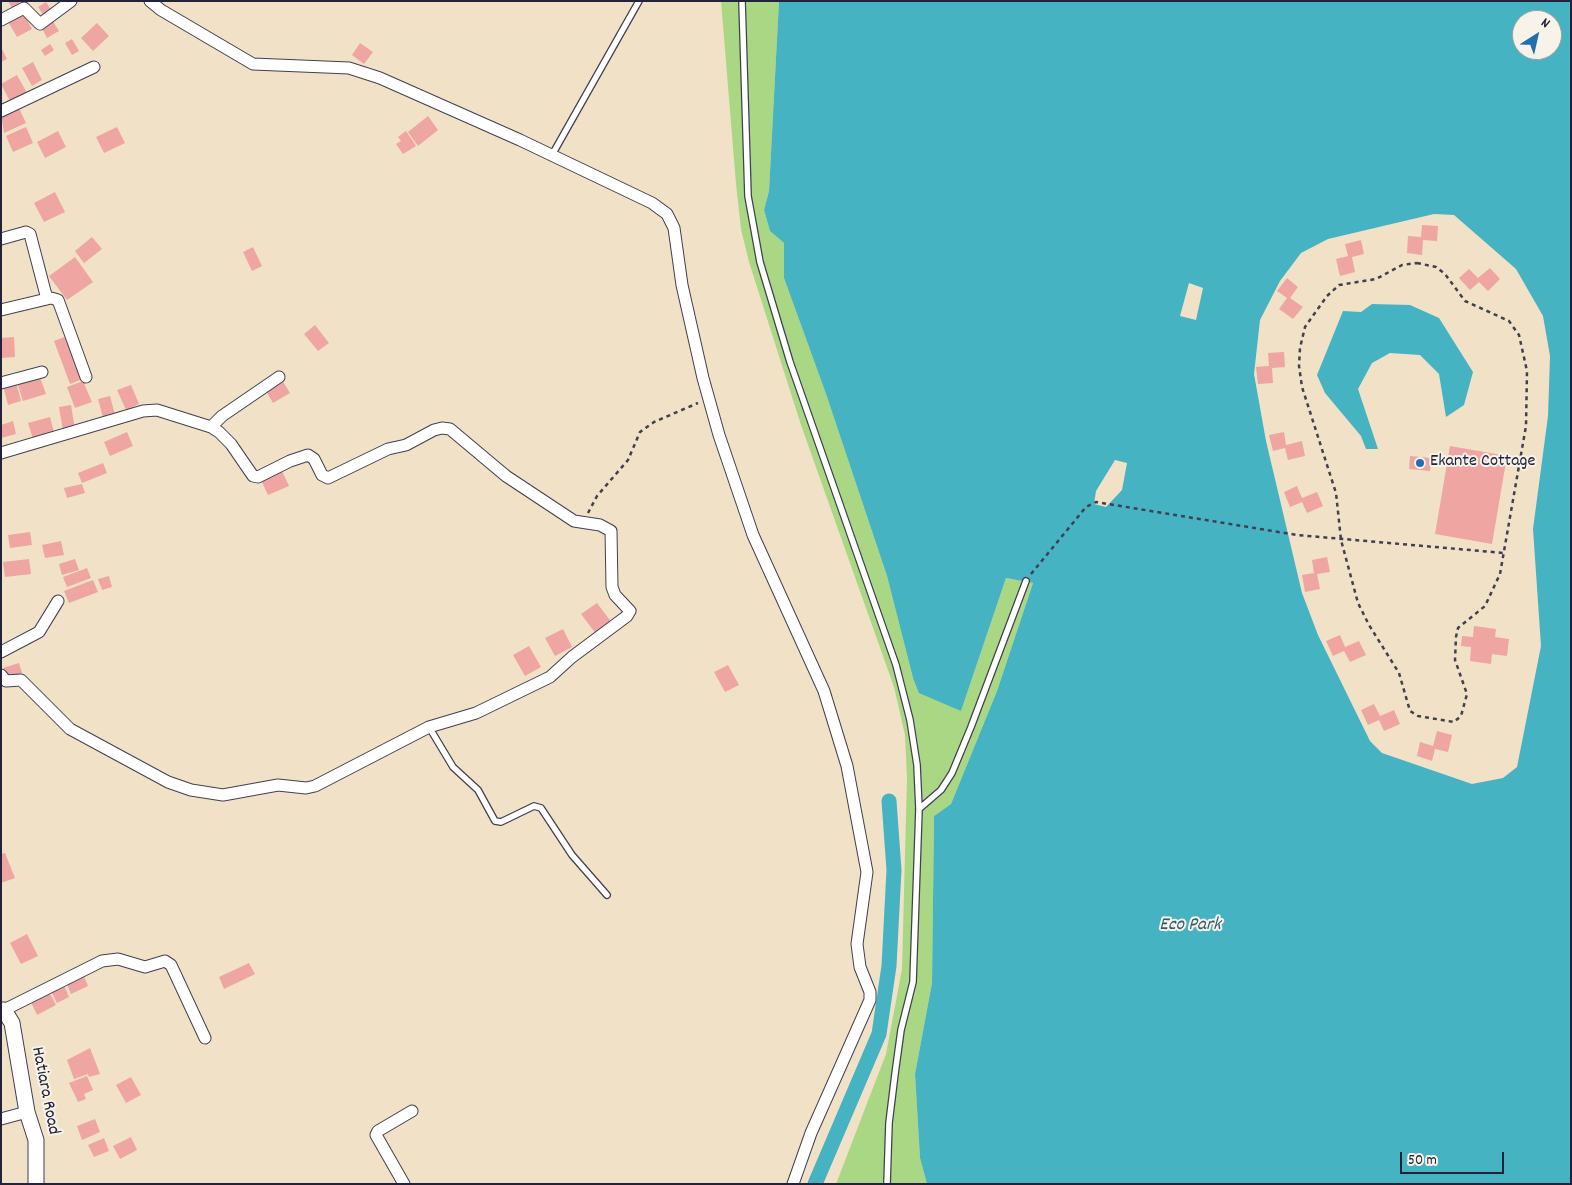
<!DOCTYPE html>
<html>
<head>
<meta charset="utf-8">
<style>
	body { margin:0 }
	#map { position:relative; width:1572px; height:1185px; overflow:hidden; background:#f1e2c7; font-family:Dekko,sans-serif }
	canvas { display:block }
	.frame { position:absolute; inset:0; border:2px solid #22223b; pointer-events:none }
	.north { position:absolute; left:1512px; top:10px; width:50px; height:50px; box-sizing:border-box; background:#f7f3e8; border:1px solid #a29fa3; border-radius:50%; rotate:35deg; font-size:14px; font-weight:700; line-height:20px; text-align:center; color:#22223b }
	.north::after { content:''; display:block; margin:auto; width:18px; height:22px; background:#1f6fb2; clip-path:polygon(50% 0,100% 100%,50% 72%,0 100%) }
	.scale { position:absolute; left:1400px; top:1152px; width:104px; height:22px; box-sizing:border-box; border:2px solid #22223b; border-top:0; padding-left:6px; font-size:15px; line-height:18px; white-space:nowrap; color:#22223b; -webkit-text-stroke:4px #f7f3e8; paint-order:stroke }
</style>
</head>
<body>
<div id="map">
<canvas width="1572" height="1185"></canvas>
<div class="frame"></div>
<div class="north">N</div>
<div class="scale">50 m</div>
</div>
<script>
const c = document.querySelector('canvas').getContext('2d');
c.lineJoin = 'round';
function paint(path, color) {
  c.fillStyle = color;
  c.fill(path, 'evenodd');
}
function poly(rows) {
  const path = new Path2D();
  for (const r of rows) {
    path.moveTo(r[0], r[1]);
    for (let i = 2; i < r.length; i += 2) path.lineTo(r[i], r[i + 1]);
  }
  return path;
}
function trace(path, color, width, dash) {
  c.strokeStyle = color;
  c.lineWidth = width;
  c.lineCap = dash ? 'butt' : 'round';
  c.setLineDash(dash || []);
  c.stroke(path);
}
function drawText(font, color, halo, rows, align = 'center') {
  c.font = font + ' Dekko,sans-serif';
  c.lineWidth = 4;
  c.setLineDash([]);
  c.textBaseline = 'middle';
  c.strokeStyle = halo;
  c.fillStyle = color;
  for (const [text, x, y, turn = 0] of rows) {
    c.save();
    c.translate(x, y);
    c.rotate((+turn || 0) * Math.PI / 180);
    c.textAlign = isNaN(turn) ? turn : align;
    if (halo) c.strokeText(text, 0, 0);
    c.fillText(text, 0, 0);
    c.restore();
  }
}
paint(poly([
	[721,1,779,1,769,191,764,210,770,231,784,243,784,278,826,394,887,576,913,678,961,711,1006,578,1033,583,997,691,951,804,934,816,932,983,915,1074,920,1158,927,1184,836,1184,886,1054,902,969,907,778,905,735,894,687,801,425,749,262,741,229,736,184]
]), '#aad784');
paint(poly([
	[779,1,1571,1,1571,1184,927,1184,920,1158,915,1074,932,983,934,816,951,804,997,691,1033,583,1006,578,961,711,919,693,913,678,887,576,826,394,784,278,784,243,770,231,764,210,769,191],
	[1522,20,1552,20,1552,50,1522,50],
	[1434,214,1454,215,1516,269,1543,316,1550,356,1548,416,1533,529,1541,646,1517,767,1503,778,1472,784,1382,753,1370,741,1318,635,1302,593,1266,441,1254,374,1260,320,1280,281,1301,253,1328,239],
	[1189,283,1203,288,1196,320,1180,316],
	[1115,460,1127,463,1122,490,1106,507,1094,504,1096,491],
	[1372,304,1410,305,1439,318,1473,372,1464,405,1446,417,1439,374,1420,355,1390,353,1372,363,1358,389,1378,449,1366,449,1361,436,1325,393,1317,375,1343,311,1361,312]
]), '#45b3c2');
trace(poly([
	[815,1184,879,1034,889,966,894,870,889,801]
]), '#45b3c2', 15);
paint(poly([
	[8,1,18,1,21,5,13,10],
	[46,2,53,13,45,18,38,7],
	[22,11,32,29,17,37,7,20],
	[52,20,59,31,47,38,41,26],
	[97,23,109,36,93,51,81,38],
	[72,39,79,51,72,55,65,43],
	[360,43,373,52,364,64,352,55],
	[50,44,54,50,45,56,41,50],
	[1,47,7,59,1,62],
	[33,62,42,80,32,86,22,68],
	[17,75,28,95,12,105,1,84],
	[18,106,26,123,4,133,1,113],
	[428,116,438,130,418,146,408,132],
	[26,127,33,143,13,152,6,136],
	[117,127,125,143,104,153,96,137],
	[58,131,66,147,45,158,37,142],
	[406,131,416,146,403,154,396,144,401,141,398,137],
	[55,192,65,212,44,222,34,203],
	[1422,225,1438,226,1437,241,1423,240,1422,255,1407,253,1408,236,1421,237],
	[92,237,102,249,84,263,75,251],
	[1361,240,1364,254,1352,257,1355,272,1340,276,1336,259,1348,256,1345,244],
	[253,247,262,266,252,271,243,252],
	[75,257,93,282,67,300,49,276],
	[1490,268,1500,279,1488,291,1479,282,1470,290,1459,278,1469,269,1478,278],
	[1287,278,1298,287,1290,298,1303,307,1293,319,1279,309,1287,298,1277,291],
	[315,325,329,343,318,351,304,334],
	[70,335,85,378,70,384,54,341],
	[14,337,15,357,1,358,1,338],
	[1284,352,1285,367,1272,368,1273,383,1258,384,1256,367,1269,366,1268,353],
	[39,375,46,394,23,401,17,382],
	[282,380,290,393,273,403,265,389],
	[83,381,92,402,75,408,67,387],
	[16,382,21,401,8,405,3,385],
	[131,385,139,404,126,410,117,390],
	[110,396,115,415,103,418,98,399],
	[71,405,75,429,63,431,59,407],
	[50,417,55,436,34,442,28,423],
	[13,421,16,434,1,438,1,425],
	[127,432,133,446,110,456,104,442],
	[1284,432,1286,445,1302,441,1305,456,1288,460,1285,448,1273,451,1269,435],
	[1450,446,1507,456,1492,544,1435,534],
	[1410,456,1431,458,1430,471,1409,469],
	[103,463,107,473,82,483,78,473],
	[282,471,289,486,268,495,261,480],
	[82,484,85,493,67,498,64,488],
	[1297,486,1302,498,1317,492,1323,506,1307,513,1302,502,1290,507,1284,492],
	[30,532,32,545,10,548,8,535],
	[61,541,64,555,45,558,42,545],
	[1327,557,1330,572,1317,574,1320,589,1305,592,1302,575,1314,573,1312,560],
	[29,559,31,574,5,577,3,562],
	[75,559,79,570,62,575,59,564],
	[87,568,91,578,67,587,63,577],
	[109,576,112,587,102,590,98,579],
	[93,580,98,592,69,603,64,591],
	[597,603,612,623,596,634,581,614],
	[1474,626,1496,629,1495,637,1509,639,1507,656,1492,654,1491,664,1470,661,1471,647,1461,646,1462,636,1473,637],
	[563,629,572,647,555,656,545,638],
	[1340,635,1345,647,1359,641,1366,655,1350,662,1344,651,1333,656,1326,641],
	[529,646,541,667,525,676,513,655],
	[19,663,22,673,6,678,3,668],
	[728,665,739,685,725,692,714,672],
	[1374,704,1380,716,1394,710,1400,724,1384,731,1379,720,1368,725,1361,710],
	[1437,731,1452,735,1448,752,1435,749,1432,761,1417,756,1420,742,1433,746],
	[5,853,15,878,1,883,1,854],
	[27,934,38,956,21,964,10,943],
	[249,963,255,974,224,989,219,977],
	[83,974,88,986,71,994,66,982],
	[63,983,69,997,57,1003,50,989],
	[48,990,56,1005,37,1015,30,1000],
	[90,1048,100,1074,89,1077,88,1074,74,1079,67,1060],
	[87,1076,93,1090,84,1094,86,1099,78,1102,69,1083],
	[131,1077,141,1095,126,1103,116,1085],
	[95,1119,100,1132,82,1140,77,1126],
	[131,1137,137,1150,120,1159,113,1146],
	[104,1138,109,1151,94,1157,88,1145]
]), '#efa5a1');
const service = poly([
	[742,1,748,196,760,262,790,362,896,665,910,720,917,765,919,809,913,982,901,1030,895,1074,889,1123,887,1184],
	[552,155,639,1],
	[429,727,453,767,478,790,495,821,501,822,534,806,541,808,572,855,607,895],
	[919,809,941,790,952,773,971,727,1026,581]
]);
const minor = poly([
	[150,1,161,10,253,64,349,68,380,78,520,140,652,203,667,214,674,228,682,285,703,378,719,435,753,535,824,691,847,766,867,872,857,944,860,967,870,992,870,1000,811,1133,793,1184],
	[1,20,24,8,40,24,71,1],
	[1,111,94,67],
	[1,239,26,232,30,234,47,299],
	[1,310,51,298,58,300,86,377],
	[1,383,42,372],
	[211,427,222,416,279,377],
	[1,453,143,411,157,410,211,427,219,432,231,444,253,476,258,477,290,461,308,455,314,459,322,475,328,478,388,449,406,445,434,430,442,428,450,429,506,476,574,521,600,525,611,531,612,587,615,595,630,611,627,616,572,657,550,677,476,713,429,727,315,786,306,788,278,785,223,795,191,790,168,782,70,729,21,680,6,681,1,675],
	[1,652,39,632,58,601],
	[4,1010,102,961,118,959,145,967,165,961,171,965,205,1038],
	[1,1119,27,1112],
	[404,1184,376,1135,378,1131,412,1111]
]);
const tertiary = poly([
	[1,1010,4,1010,12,1023,27,1112,36,1140,36,1184]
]);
trace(service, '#413f50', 8);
trace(minor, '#413f50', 13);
trace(tertiary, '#413f50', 17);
trace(poly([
	[1417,263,1436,267,1445,274,1465,301,1509,321,1519,335,1527,371,1526,426,1500,574,1485,606,1458,628,1456,637,1455,660,1467,694,1461,716,1454,722,1418,716,1410,711,1399,673,1369,625,1358,603,1341,540,1336,493,1302,387,1299,366,1300,348,1305,327,1327,296,1339,285,1376,279,1402,265,1417,263],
	[588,513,597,496,628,460,640,432,654,422,698,403],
	[1031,574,1086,507,1096,502,1297,535,1504,553]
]), '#413f50', 2.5, [4, 4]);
trace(service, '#fff', 5.5);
trace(minor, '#fff', 11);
trace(tertiary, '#fff', 15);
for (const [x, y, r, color] of [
	[1420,463,5,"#1f6fb2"]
]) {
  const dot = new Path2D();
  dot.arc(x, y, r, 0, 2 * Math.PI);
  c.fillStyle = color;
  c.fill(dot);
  trace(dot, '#f7f3e8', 2);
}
drawText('18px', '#22223b', '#f7f3e8', [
	["Ekante Cottage",1430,463]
], 'left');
drawText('18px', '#22223b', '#f7f3e8', [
	["Hatiara Road",44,1091,79]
]);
drawText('italic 19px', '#305c71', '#f7f3e8', [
	["Eco Park",1190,926]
]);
</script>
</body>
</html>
